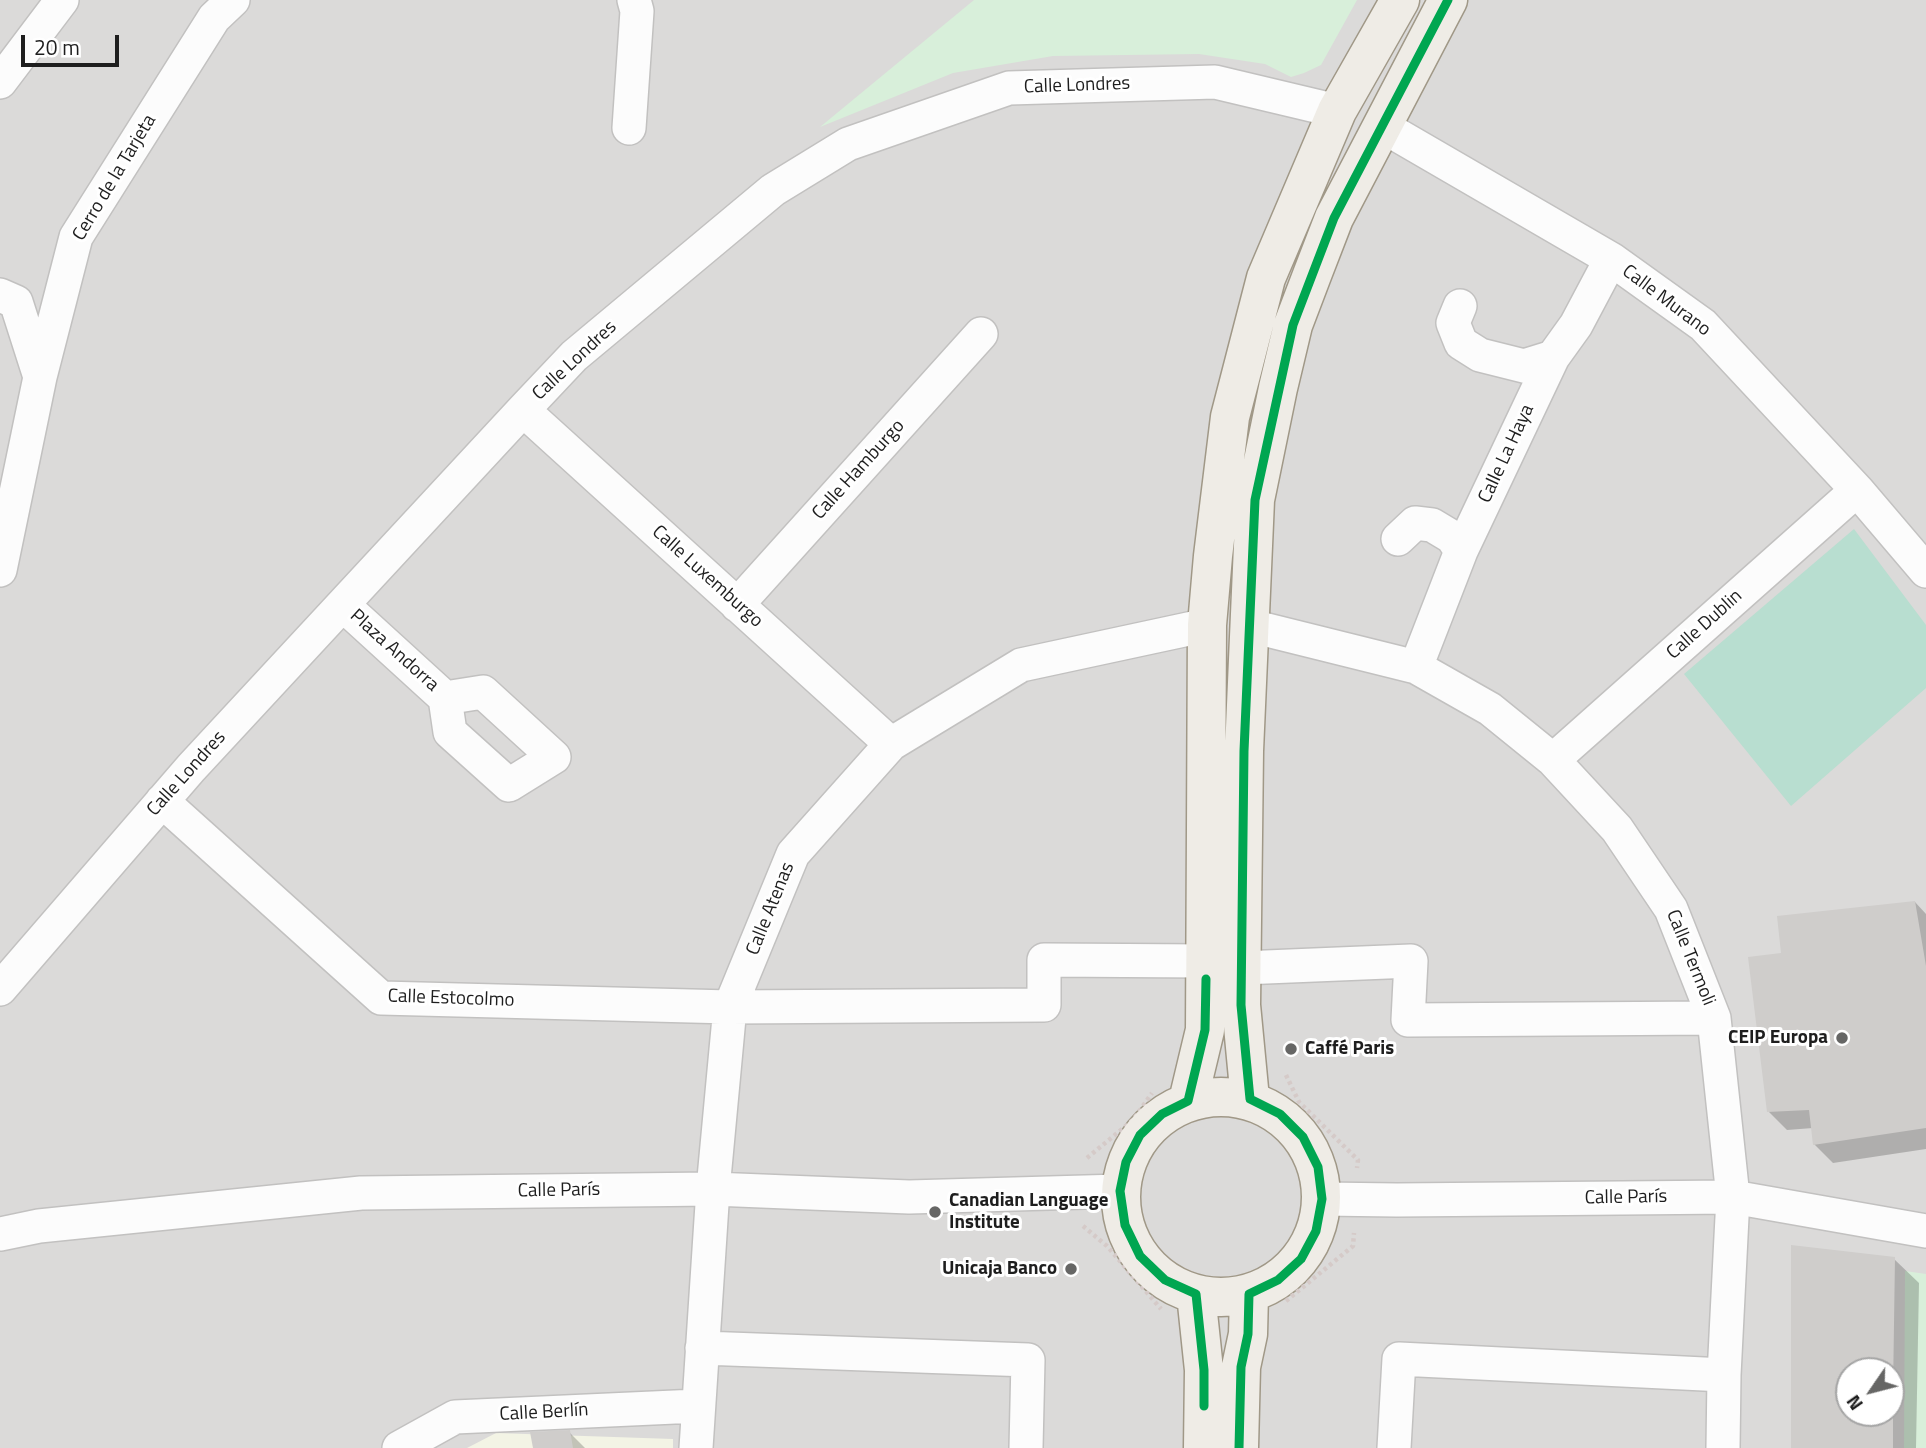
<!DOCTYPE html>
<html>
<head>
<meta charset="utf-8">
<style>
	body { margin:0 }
	#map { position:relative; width:1926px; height:1448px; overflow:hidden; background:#ecebe8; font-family:"Titillium Web",sans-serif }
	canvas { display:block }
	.north { position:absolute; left:1835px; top:1357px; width:70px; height:70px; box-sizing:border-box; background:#fff; border:2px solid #a5a5a5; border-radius:50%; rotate:235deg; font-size:19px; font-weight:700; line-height:28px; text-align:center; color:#1e1e1e }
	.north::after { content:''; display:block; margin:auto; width:24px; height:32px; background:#666665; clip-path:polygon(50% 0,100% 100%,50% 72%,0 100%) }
	.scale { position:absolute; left:21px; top:35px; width:98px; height:32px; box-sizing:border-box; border:4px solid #1e1e1e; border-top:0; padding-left:9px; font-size:21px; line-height:24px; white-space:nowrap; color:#1e1e1e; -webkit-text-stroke:5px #fff; paint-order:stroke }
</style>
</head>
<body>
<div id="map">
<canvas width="1926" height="1448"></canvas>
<div class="north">N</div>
<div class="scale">20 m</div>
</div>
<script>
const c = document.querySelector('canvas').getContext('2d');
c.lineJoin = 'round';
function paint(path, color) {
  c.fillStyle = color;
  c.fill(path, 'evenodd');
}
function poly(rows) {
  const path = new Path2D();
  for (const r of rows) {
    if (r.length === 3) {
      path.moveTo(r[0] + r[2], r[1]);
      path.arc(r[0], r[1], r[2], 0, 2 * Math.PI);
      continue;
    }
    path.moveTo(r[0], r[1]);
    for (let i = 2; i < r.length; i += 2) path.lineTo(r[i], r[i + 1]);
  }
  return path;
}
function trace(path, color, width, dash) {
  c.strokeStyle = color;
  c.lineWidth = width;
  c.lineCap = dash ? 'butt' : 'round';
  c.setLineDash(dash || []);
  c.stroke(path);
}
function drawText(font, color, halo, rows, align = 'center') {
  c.font = font + ' "Titillium Web",sans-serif';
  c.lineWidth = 6;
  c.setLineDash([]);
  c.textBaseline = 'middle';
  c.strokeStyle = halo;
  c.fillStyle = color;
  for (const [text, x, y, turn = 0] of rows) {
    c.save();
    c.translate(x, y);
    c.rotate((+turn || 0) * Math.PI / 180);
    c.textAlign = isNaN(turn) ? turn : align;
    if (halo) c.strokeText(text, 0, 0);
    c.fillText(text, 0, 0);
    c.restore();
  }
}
paint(poly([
	[0,0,1926,0,1926,1448,0,1448],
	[1849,1371,1891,1371,1891,1413,1849,1413]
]), '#dbdad9');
paint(poly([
	[496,1433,673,1439,673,1448,467,1448]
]), '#f3f4e5');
paint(poly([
	[974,0,1357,0,1321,65,1304,73,1291,77,1265,64,1199,54,1053,56,953,73,820,127],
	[1905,1271,1926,1274,1926,1448,1904,1448]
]), '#d8efda');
paint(poly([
	[1854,529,1926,625,1926,688,1791,806,1684,674]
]), '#b8ded0');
paint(poly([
	[1915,902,1926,914,1926,1149,1833,1163,1814,1144,1813,1128,1787,1130,1769,1112,1783,954],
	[1894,1259,1919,1283,1916,1448,1793,1448],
	[1849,1371,1891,1371,1891,1413,1849,1413],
	[569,1432,585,1448,535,1448]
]), '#0003');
paint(poly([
	[1915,901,1926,966,1926,1128,1813,1145,1809,1110,1767,1112,1748,957,1781,953,1777,916],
	[1791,1245,1895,1257,1893,1391,1891,1391,1891,1371,1849,1371,1849,1413,1893,1413,1893,1448,1791,1448],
	[570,1430,573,1448,533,1448,530,1432]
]), '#cfcdcb');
const minor = poly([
	[0,82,62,0],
	[1382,126,1611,259,1703,325,1857,490,1926,571],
	[629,128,637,11,634,0],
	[0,295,16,302,40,377,0,570],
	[1460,306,1453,323,1461,343,1480,355,1524,366,1553,357,1576,325,1611,259],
	[40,377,76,237,214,18,233,0],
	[523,410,891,744],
	[1398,539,1415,523,1432,525,1452,537,1461,551,1416,667],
	[1461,551,1553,357],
	[343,605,445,698,483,692,554,757,509,785,450,732,445,698],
	[737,605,981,334],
	[1251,626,1416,667,1490,709,1553,760,1617,829,1671,909,1714,1018,1733,1197,1724,1375,1723,1448],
	[1553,760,1857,490],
	[162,801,381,998,730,1007,1044,1005,1044,960,1206,961],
	[1242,968,1411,961,1408,1020,1714,1018],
	[0,989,191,768,523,410,574,356,773,190,848,144,1009,88,1215,82,1337,111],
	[1322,1199,1397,1200,1733,1197,1926,1231],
	[0,1234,39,1226,361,1193,713,1189,909,1197,1120,1191],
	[702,1348,1028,1360,1026,1448],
	[399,1448,455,1417,697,1406],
	[696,1448,713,1189,730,1007,793,854,891,744,1021,665,1207,625],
	[1394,1448,1399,1359,1724,1375]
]);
const major = poly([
	[1221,1197,100],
	[1250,1099,1241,1005,1244,751,1255,500,1278,388,1293,325,1312,275,1334,218,1448,0],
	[1188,1101,1205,1030,1207,625,1213,556,1230,417,1266,278,1337,111,1400,0],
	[1196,1294,1204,1370,1203,1448],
	[1239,1448,1241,1367,1248,1334,1249,1294]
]);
trace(minor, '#c2c1c0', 36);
trace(major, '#a09887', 41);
trace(poly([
	[1286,1075,1299,1102,1358,1160,1357,1168],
	[1087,1158,1133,1120,1152,1093],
	[1083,1226,1107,1246,1161,1309],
	[1286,1301,1353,1246,1354,1233]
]), '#d5cac8', 4.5, [3.5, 3.5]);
trace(minor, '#fcfcfc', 33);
trace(major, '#efece6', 38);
trace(poly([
	[1204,1406,1204,1370,1196,1294,1165,1280,1140,1256,1125,1225,1120,1191,1126,1162,1140,1135,1162,1114,1188,1101,1205,1030,1206,979],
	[1239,1448,1241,1367,1248,1334,1249,1294,1278,1280,1301,1259,1316,1231,1322,1199,1318,1167,1303,1137,1280,1114,1250,1099,1241,1005,1244,751,1255,500,1293,325,1334,218,1448,0]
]), '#00a651', 9);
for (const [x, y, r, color] of [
	[1842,1038,7,"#666665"],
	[1291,1049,7,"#666665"],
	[935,1212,7,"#666665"],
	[1071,1269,7,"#666665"]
]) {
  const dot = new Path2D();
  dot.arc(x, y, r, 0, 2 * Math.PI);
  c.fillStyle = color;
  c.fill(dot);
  trace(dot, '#fff', 2.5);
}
drawText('19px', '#1e1e1e', '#fff', [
	["Calle Londres",1077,86,-2],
	["Cerro de la Tarjeta",115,178,-59],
	["Calle Murano",1666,301,37],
	["Calle Londres",575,361,-43],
	["Calle La Haya",1507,454,-65],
	["Calle Hamburgo",859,470,-48],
	["Calle Luxemburgo",707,577,42],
	["Calle Dublin",1705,625,-42],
	["Plaza Andorra",394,651,42],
	["Calle Londres",187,774,-48],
	["Calle Atenas",771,909,-68],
	["Calle Termoli",1690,958,68],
	["Calle Estocolmo",451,999,2],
	["Calle París",559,1191,-1],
	["Calle París",1626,1198,-1],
	["Calle Berlín",544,1413,-3]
]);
drawText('bold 19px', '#1e1e1e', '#fff', [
	["CEIP Europa",1828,1038],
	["Caffé Paris",1305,1049,"left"],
	["Canadian Language",949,1201,"left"],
	["Institute",949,1223,"left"],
	["Unicaja Banco",1057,1269]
], 'right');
</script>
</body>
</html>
